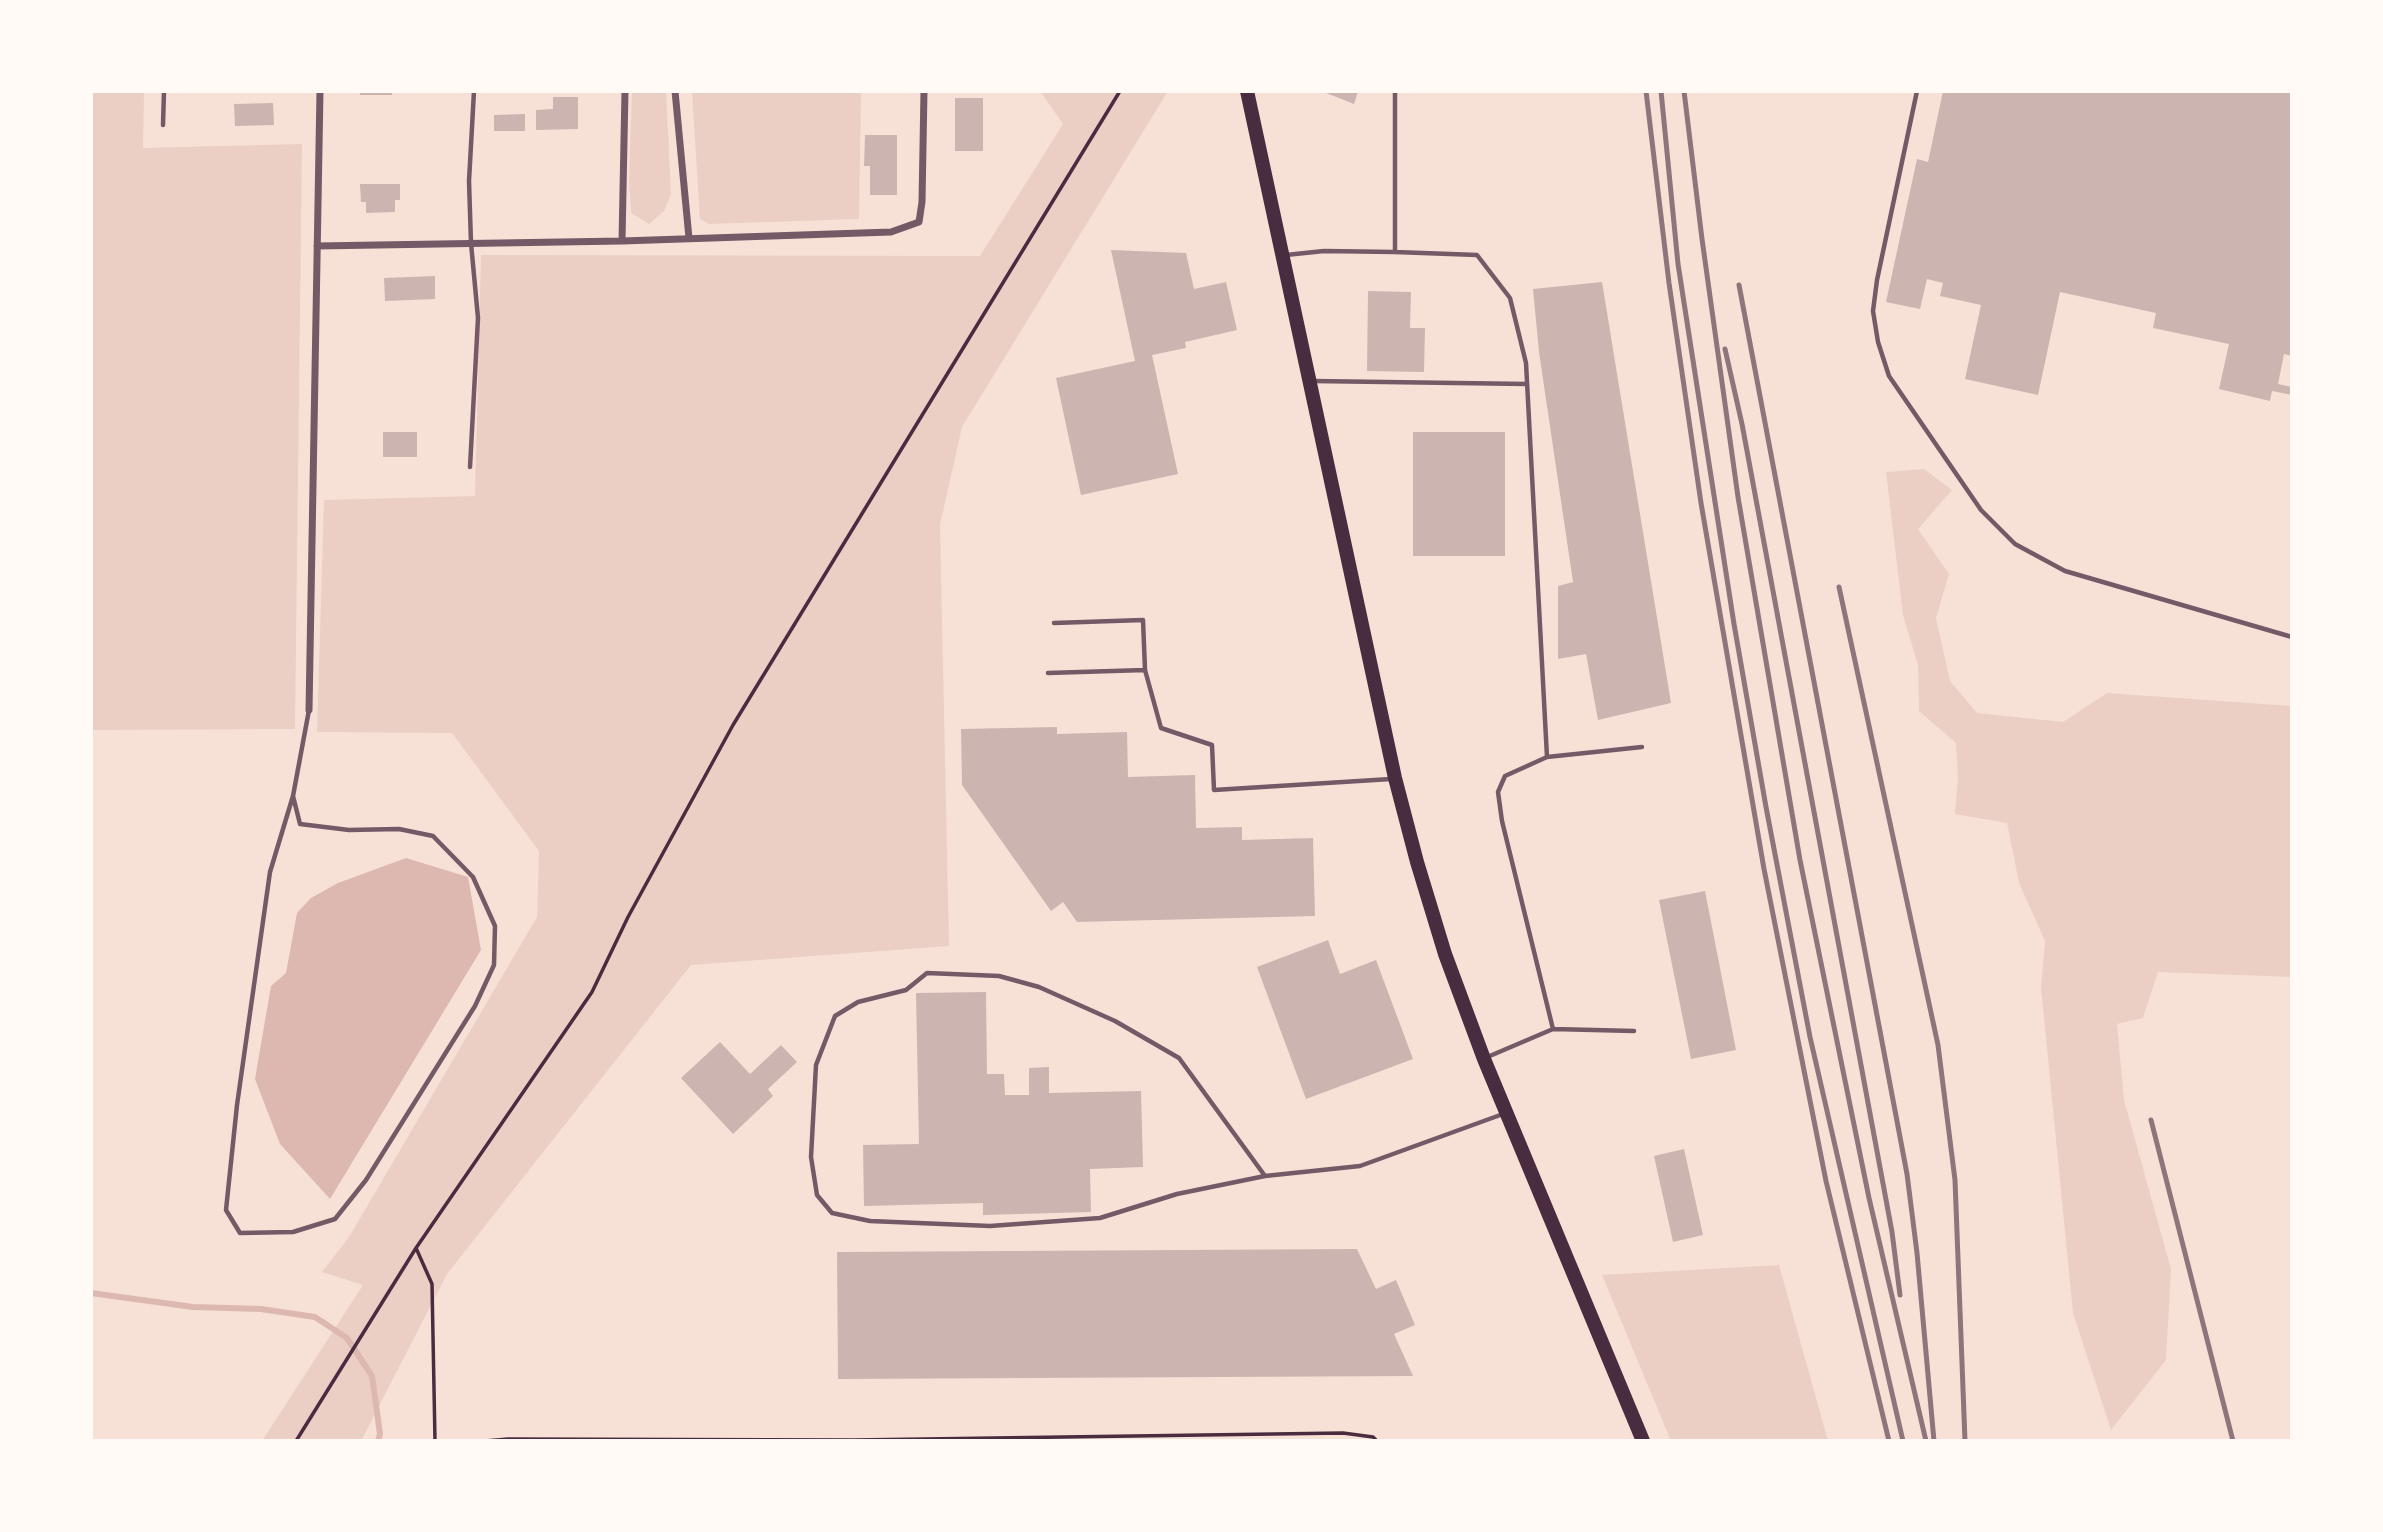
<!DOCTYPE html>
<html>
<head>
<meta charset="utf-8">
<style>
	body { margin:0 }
	#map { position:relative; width:2383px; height:1532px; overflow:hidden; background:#f7e1d7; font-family:Manrope,sans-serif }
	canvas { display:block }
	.frame { position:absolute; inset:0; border:93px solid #fffaf5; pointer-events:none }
</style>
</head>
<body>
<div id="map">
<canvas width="2383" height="1532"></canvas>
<div class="frame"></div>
</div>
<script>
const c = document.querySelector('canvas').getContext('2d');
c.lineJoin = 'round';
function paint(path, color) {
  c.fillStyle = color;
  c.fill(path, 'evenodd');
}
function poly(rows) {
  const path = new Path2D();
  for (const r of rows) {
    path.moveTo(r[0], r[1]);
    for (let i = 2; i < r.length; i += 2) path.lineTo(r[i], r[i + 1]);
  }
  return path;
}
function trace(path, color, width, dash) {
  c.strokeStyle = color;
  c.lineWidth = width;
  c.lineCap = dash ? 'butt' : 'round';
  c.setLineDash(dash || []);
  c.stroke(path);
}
paint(poly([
	[91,91,144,91,143,148,302,144,295,729,91,730],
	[632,91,666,91,671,194,664,211,649,224,631,213,629,181],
	[692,91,861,91,859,219,709,224,700,219],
	[1040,91,1168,91,962,427,940,525,949,946,691,965,447,1274,361,1441,262,1441,363,1285,322,1272,349,1237,537,917,539,851,452,733,317,732,324,500,475,496,481,255,980,256,1063,124],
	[1924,469,1952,490,1918,529,1949,574,1936,618,1950,681,1977,713,2063,722,2107,693,2292,706,2292,977,2158,972,2143,1018,2117,1024,2124,1100,2171,1269,2166,1360,2111,1430,2073,1313,2041,987,2045,941,2019,883,2007,823,1955,814,1958,778,1956,743,1919,711,1918,665,1903,615,1886,472],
	[1779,1265,1828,1441,1671,1441,1602,1275]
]), '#ebcfc5');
paint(poly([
	[406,858,468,877,481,950,330,1199,280,1144,255,1079,271,986,286,973,297,913,311,898,338,883]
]), '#dcb8b0');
trace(poly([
	[91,1293,193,1307,261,1309,315,1317,347,1338,372,1376,380,1434,378,1441]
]), '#dcb8b0', 6);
paint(poly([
	[360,91,392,91,392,95,360,95],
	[1321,91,1358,91,1354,104],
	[1943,91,2292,91,2292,356,2284,354,2278,384,2292,387,2292,395,2272,391,2270,401,2219,389,2229,344,2153,328,2156,313,2060,292,2038,395,1965,379,1981,305,1940,296,1943,283,1927,279,1920,309,1886,302,1917,159,1928,162],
	[553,97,578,97,578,129,536,130,536,110,553,109],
	[955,98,983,98,983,151,955,151],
	[273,103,274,125,235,126,234,104],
	[525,114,525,131,494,131,494,115],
	[865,135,897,135,897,195,870,195,870,166,864,166],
	[360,184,400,184,400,200,395,200,395,212,366,213,366,202,361,202],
	[1111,250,1186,253,1194,289,1226,282,1237,330,1185,342,1186,348,1152,355,1178,474,1081,495,1056,378,1135,361],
	[435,276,435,299,385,301,384,278],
	[1602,282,1671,703,1598,720,1586,654,1558,659,1558,586,1573,582,1539,352,1533,289],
	[1368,291,1411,292,1410,328,1425,328,1424,372,1367,371],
	[383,432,417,432,417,457,383,457],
	[1413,432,1505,432,1505,556,1413,556],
	[1057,727,1057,734,1127,732,1128,777,1195,775,1196,828,1242,827,1242,840,1313,838,1315,916,1077,922,1063,902,1051,911,962,785,961,729],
	[1705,891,1736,1050,1691,1059,1659,900],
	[1328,940,1340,974,1376,960,1413,1059,1306,1099,1257,967],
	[986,992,987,1074,1004,1074,1005,1095,1029,1095,1029,1068,1049,1067,1049,1093,1141,1091,1143,1167,1090,1169,1091,1212,983,1215,983,1203,864,1206,863,1145,919,1144,916,993],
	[720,1042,750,1074,781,1045,797,1062,768,1089,773,1096,733,1134,681,1078],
	[1684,1149,1703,1235,1673,1242,1654,1156],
	[1357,1249,1376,1289,1396,1280,1415,1325,1394,1334,1413,1376,838,1379,837,1252]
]), '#ccb4b1');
trace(poly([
	[416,1248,432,1284,435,1441],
	[296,1441,416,1248,592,992,628,917,733,725,1120,91],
	[485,1441,508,1439,854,1440,1343,1433,1373,1437,1377,1441]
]), '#4a2c40', 3.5);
trace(poly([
	[1917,91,1877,280,1873,311,1878,342,1889,376,1981,510,2015,544,2065,571,2292,637],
	[163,125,164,91],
	[1395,252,1477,255,1510,298,1526,363,1547,757,1642,747],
	[1286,255,1324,251,1395,252,1395,91],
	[1313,381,1527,384],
	[470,467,478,318,471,243,469,181,474,91],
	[1054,623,1143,620,1145,670],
	[1048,673,1145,670,1161,728,1212,745,1214,790,1391,779],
	[1547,757,1505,776,1498,792,1502,821,1553,1029],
	[293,796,270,872,237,1105,226,1210,240,1233,293,1232,335,1219,366,1180,475,1006,494,965,495,926,473,877,433,836,399,829,349,830,300,824,293,796,309,710],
	[1485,1058,1553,1029,1634,1031],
	[1265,1176,1179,1058,1115,1021,1039,987,999,976,927,973,906,990,858,1002,835,1016,816,1065,811,1157,817,1195,832,1213,870,1221,990,1226,1100,1218,1177,1194,1265,1176,1360,1166,1503,1114]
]), '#755966', 4.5);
trace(poly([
	[675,91,689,238],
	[622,241,625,91],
	[317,246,622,241,891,232,919,222,922,202,924,91],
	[309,710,320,91]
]), '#755966', 7);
trace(poly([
	[1247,91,1395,778,1417,862,1445,954,1484,1059,1643,1441]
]), '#4a2c40', 14);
trace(poly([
	[1646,91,1669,283,1701,503,1764,869,1826,1181,1889,1441],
	[1661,91,1678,264,1734,624,1766,807,1810,1037,1903,1441],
	[1684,91,1702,239,1738,497,1800,860,1869,1198,1926,1441],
	[1739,285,1907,1174,1917,1253,1934,1441],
	[1725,349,1742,424,1892,1232,1900,1295],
	[1839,587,1938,1045,1955,1180,1965,1441],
	[2151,1120,2233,1441]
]), '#8f747c', 5);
</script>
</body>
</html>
